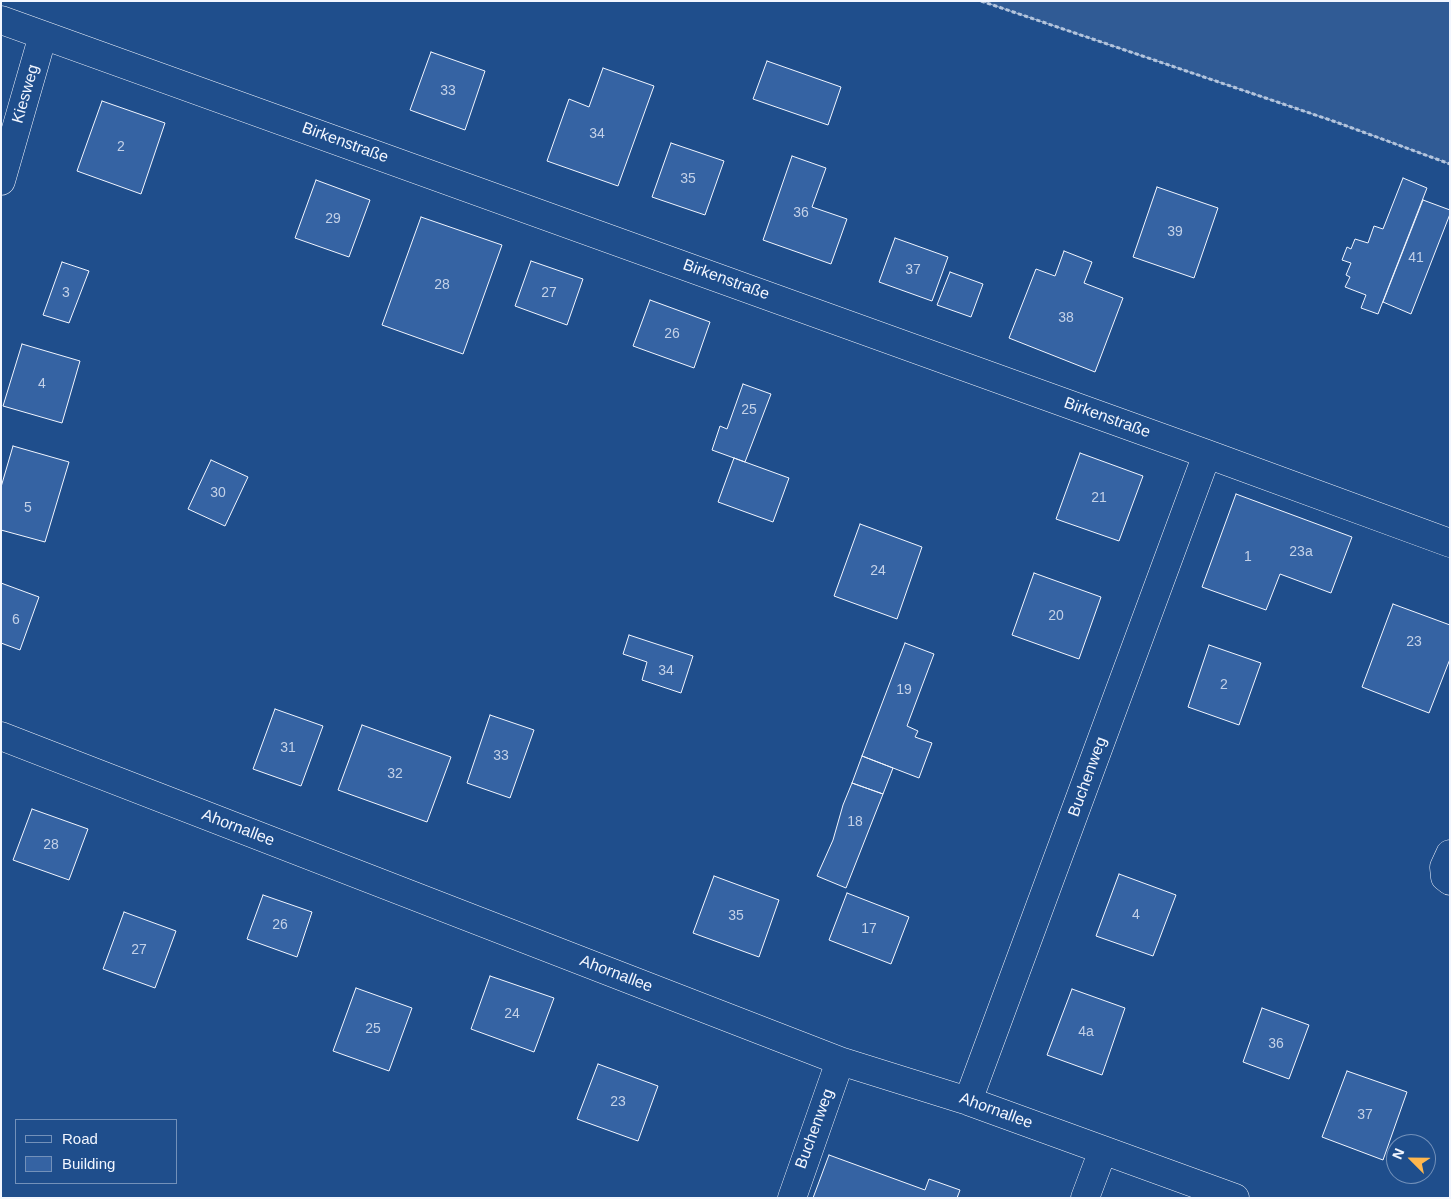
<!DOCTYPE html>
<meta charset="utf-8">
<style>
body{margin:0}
#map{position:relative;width:1451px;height:1199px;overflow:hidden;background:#1f4e8c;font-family:Arial,sans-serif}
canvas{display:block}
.frame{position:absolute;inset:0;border:2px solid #f2f6ff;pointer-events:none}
.legend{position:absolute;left:15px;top:1119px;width:162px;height:65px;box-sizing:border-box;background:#1f4e8c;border:1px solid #7391ba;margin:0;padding:6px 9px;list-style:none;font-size:15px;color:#f2f6ff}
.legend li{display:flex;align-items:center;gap:10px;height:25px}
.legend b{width:25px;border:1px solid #7391ba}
.north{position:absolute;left:1386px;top:1134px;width:50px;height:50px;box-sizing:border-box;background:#1f4e8c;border:1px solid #7391ba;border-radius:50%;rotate:293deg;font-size:14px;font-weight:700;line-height:20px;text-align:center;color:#f2f6ff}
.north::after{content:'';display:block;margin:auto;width:18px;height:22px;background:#ffb74d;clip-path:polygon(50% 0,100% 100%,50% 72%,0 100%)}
</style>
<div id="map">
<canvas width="1451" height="1199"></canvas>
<div class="frame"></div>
<ul class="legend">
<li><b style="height:6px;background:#1f4e8c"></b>Road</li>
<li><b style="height:14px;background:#3563a3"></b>Building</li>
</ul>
<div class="north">N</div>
</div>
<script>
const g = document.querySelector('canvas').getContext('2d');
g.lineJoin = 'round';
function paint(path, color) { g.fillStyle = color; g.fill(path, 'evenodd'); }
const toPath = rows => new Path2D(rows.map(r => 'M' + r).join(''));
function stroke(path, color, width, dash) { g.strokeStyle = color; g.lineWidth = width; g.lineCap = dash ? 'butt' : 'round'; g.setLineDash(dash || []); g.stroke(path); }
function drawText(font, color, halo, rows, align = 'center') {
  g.font = font + ' Arial,sans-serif'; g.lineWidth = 4; g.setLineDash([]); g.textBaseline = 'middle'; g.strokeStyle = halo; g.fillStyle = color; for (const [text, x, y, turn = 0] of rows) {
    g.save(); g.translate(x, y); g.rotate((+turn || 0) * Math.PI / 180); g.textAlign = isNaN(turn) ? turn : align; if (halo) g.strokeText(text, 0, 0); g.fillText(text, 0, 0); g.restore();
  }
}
const built = toPath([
 [981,1,1450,1,1450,164,1333,121,981,1]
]);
paint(built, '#305b95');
stroke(built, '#a8bbd7', 1);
const building = toPath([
 [431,52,485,71,465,130,410,110,431,52],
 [767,61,841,87,828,125,753,99,767,61],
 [603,68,654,86,618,186,547,161,569,99,589,107,603,68],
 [102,101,165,123,141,194,77,171,102,101],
 [671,143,724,161,705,215,652,197,671,143],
 [792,156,826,168,812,207,847,219,831,264,763,240,792,156],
 [1403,178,1427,188,1378,314,1361,308,1366,295,1345,287,1350,277,1346,275,1351,263,1342,260,1347,247,1351,249,1355,239,1368,243,1374,226,1383,229,1403,178],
 [316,180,370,200,349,257,295,238,316,180],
 [1157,187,1218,208,1194,278,1133,257,1157,187],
 [1423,200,1450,210,1450,214,1411,314,1383,302,1423,200],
 [421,217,502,245,463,354,382,325,421,217],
 [895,238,948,257,932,301,879,282,895,238],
 [1064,251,1092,262,1084,283,1123,298,1095,372,1009,338,1036,269,1055,276,1064,251],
 [531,261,583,279,567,325,515,306,531,261],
 [62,262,89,271,69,323,43,315,62,262],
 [950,272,983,284,971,317,937,305,950,272],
 [650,300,710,322,694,368,633,346,650,300],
 [22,344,80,361,62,423,3,406,22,344],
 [743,384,771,394,745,462,712,450,720,426,727,429,743,384],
 [13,446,69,462,45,542,1,530,1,487,13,446],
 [1080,453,1143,476,1119,541,1056,519,1080,453],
 [734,458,789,478,773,522,718,502,734,458],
 [211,460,248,477,225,526,188,509,211,460],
 [1236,494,1352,537,1331,593,1280,574,1266,610,1202,587,1236,494],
 [860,524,922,547,897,619,834,596,860,524],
 [1034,573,1101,597,1079,659,1012,635,1034,573],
 [1,583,39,597,20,650,1,643,1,583],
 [1393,604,1450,625,1450,659,1429,713,1362,687,1393,604],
 [629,635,693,656,681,693,642,680,647,662,623,654,629,635],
 [905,643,934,654,907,726,918,731,915,737,932,743,919,778,862,756,905,643],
 [1209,645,1261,663,1239,725,1188,707,1209,645],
 [275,709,323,726,301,786,253,769,275,709],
 [490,715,534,730,510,798,467,783,490,715],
 [362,725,451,757,427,822,338,790,362,725],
 [862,756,893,768,883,794,852,783,862,756],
 [852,783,883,794,846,888,817,876,833,840,843,805,852,783],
 [32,809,88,829,69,880,13,860,32,809],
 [1119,874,1176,895,1153,956,1096,936,1119,874],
 [714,876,779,900,759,957,693,933,714,876],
 [847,893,909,917,891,964,829,940,847,893],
 [263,895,312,912,297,957,247,939,263,895],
 [124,912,176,931,155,988,103,969,124,912],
 [490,976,554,998,534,1052,471,1029,490,976],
 [356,988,412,1008,389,1071,333,1051,356,988],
 [1072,989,1125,1008,1102,1075,1047,1055,1072,989],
 [1262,1008,1309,1025,1289,1079,1243,1062,1262,1008],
 [598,1064,658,1086,638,1141,577,1119,598,1064],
 [1347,1071,1407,1092,1383,1160,1322,1137,1347,1071],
 [829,1155,925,1190,929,1179,960,1190,957,1198,813,1198,829,1155]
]);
paint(building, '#3563a3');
stroke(building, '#f2f6ff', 1);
const minor = toPath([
 [1,20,1207,454,1450,543],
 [1,181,43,35],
 [1,736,840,1061,968,1101,1235,1198],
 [1450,854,1444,867,1445,877,1450,881],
 [968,1101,1207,454],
 [792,1198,840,1061],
 [1085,1198,1103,1150]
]);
stroke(minor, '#f2f6ff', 29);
stroke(toPath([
 [981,1,1333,121,1450,164]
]), '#b3c4dc', 3, [4, 2.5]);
stroke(minor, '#1f4e8c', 28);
drawText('14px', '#c3d1e8', null, [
 ["33",448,91],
 ["34",597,134],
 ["2",121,147],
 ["35",688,179],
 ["36",801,213],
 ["29",333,219],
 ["39",1175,232],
 ["41",1416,258],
 ["37",913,270],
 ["28",442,285],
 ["3",66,293],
 ["27",549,293],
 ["38",1066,318],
 ["26",672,334],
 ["4",42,384],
 ["25",749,410],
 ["30",218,493],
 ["21",1099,498],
 ["5",28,508],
 ["23a",1301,552],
 ["1",1248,557],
 ["24",878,571],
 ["20",1056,616],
 ["6",16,620],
 ["23",1414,642],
 ["34",666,671],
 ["2",1224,685],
 ["19",904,690],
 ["31",288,748],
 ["33",501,756],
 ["32",395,774],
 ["18",855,822],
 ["28",51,845],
 ["4",1136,915],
 ["35",736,916],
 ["26",280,925],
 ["17",869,929],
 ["27",139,950],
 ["24",512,1014],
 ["25",373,1029],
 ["4a",1086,1032],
 ["36",1276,1044],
 ["23",618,1102],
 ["37",1365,1115]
]);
drawText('16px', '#f2f6ff', '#1f4e8c', [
 ["Kiesweg",26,94,-74],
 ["Birkenstraße",345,143,20],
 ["Birkenstraße",726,280,20],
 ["Birkenstraße",1107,418,20],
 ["Buchenweg",1088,777,-70],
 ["Ahornallee",238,828,21],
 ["Ahornallee",616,974,21],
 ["Ahornallee",996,1111,20],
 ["Buchenweg",815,1129,-70]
]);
</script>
